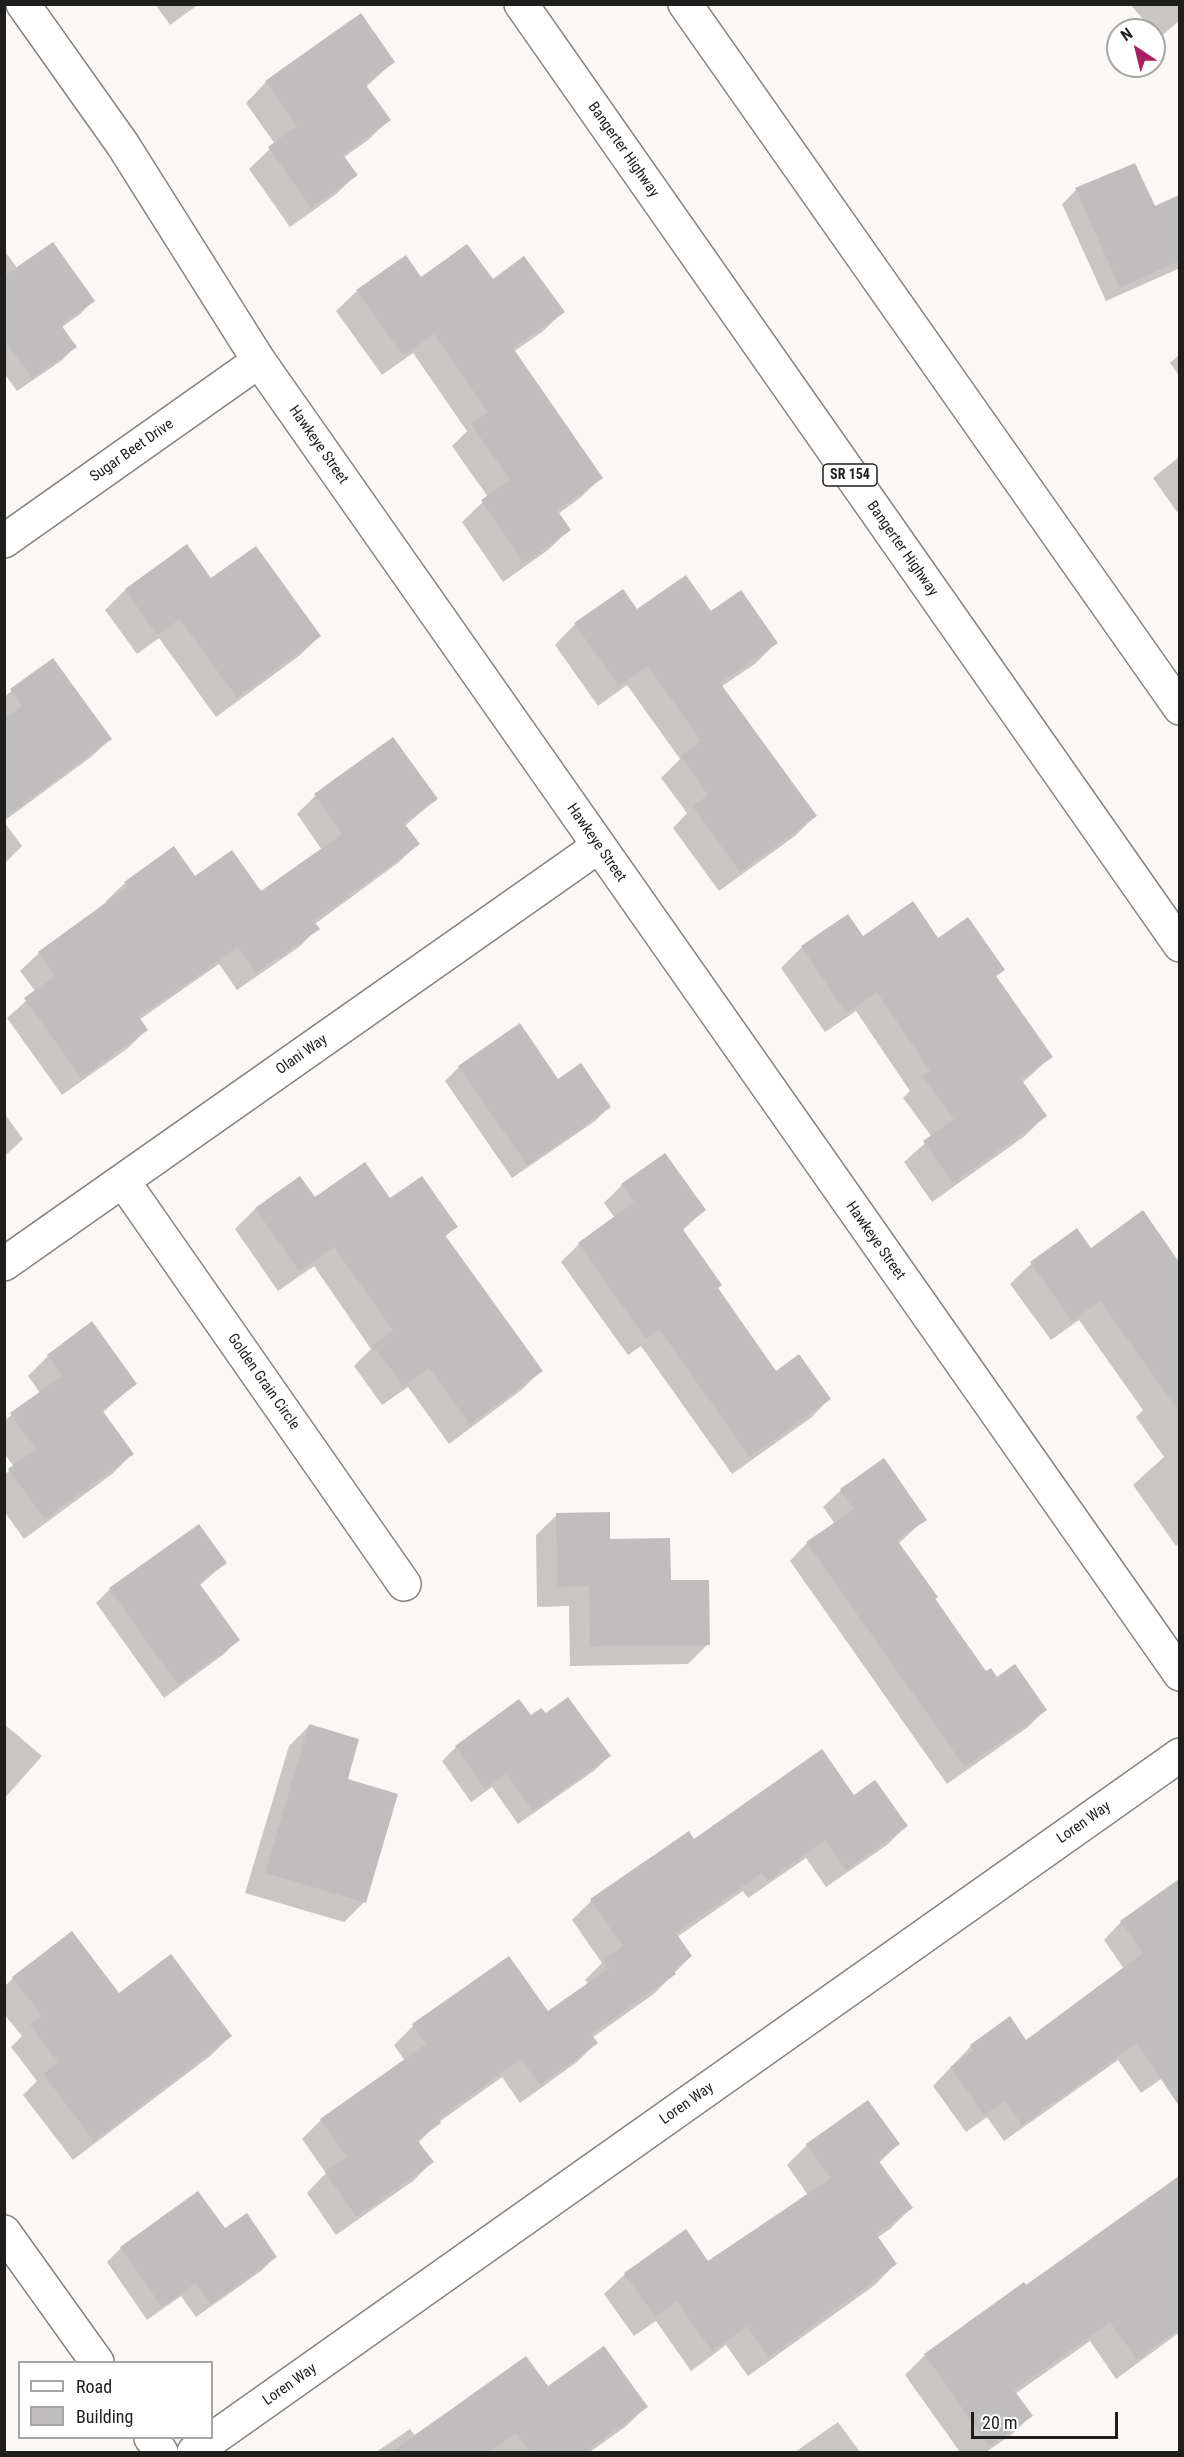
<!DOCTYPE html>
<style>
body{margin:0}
#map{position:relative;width:1184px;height:2457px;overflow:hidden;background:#faf7f4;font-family:"Roboto Condensed",sans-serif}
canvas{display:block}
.frame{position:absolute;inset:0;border:6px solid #1e1e1c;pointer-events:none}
.legend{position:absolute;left:18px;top:2361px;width:195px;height:78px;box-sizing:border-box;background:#fff;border:2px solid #a5a5a4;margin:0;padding:8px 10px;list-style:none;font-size:18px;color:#1e1e1c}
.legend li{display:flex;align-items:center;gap:12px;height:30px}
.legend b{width:30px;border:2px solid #a5a5a4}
.north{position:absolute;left:1106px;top:18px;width:60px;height:60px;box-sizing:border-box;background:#fff;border:2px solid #a5a5a4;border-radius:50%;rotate:325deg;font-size:16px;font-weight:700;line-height:24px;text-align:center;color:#1e1e1c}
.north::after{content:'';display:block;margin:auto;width:21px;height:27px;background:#ab1f60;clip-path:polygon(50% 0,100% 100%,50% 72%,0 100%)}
.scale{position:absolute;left:971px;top:2412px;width:147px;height:27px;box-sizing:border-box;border:3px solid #1e1e1c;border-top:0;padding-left:8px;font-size:18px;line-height:21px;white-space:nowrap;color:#1e1e1c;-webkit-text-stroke:4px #fff;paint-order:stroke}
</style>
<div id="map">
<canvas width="1184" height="2457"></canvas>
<div class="frame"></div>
<ul class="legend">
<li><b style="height:8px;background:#fff"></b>Road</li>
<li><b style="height:16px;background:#c0bdbe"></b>Building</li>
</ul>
<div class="north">N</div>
<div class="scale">20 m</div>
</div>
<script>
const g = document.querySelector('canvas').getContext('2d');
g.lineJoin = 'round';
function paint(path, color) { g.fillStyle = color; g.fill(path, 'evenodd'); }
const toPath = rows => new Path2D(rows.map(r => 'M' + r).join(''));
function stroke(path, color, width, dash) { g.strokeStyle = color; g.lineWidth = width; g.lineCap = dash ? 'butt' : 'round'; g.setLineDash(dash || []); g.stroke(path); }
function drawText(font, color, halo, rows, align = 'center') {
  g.font = font + ' "Roboto Condensed",sans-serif'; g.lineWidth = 5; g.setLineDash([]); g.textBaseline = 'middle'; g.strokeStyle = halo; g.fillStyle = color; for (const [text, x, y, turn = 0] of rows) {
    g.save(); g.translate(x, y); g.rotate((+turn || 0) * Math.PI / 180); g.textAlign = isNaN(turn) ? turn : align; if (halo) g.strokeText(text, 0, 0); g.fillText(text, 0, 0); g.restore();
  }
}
paint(toPath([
 [155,4,199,4,170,25],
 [1130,4,1180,4,1180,20,1159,38],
 [393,62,365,88,389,120,368,140,343,158,356,175,335,195,290,227,249,169,275,144,246,103,266,82],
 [1076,190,1154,208,1180,196,1180,268,1106,301,1062,204],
 [4,250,18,269,93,301,79,315,62,327,75,347,61,361,17,391,4,373],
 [405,257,421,279,492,281,563,312,542,332,513,352,601,478,580,498,558,514,569,530,548,550,503,582,462,522,488,497,452,446,467,431,413,353,382,375,336,311,357,291],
 [1180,354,1180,377,1170,363],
 [1180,456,1180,510,1177,512,1153,478],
 [187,546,211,580,320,636,299,656,216,717,159,638,137,654,105,610,125,590],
 [637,611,710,613,776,643,756,663,721,687,815,816,795,836,719,891,673,828,687,813,661,778,680,759,627,685,598,706,555,645,575,624],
 [52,660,110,739,91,757,4,821,4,697],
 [315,796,436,799,405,826,418,844,399,862,315,924,318,928,299,947,237,990,219,964,139,1020,146,1030,128,1048,62,1095,7,1018,36,992,20,971,39,953,107,903,106,901,125,883,195,878,261,893,322,850,297,814],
 [4,822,22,846,4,864],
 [848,916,862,938,938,940,1003,970,995,977,1051,1057,1022,1083,1045,1116,1025,1136,932,1202,904,1162,932,1137,903,1098,910,1091,856,1011,825,1032,781,968,802,947],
 [459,1067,609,1107,595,1121,512,1178,445,1081],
 [4,1113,23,1139,4,1157],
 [300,1178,315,1199,390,1200,456,1226,445,1237,541,1371,520,1391,449,1444,408,1387,382,1405,354,1366,371,1349,314,1266,278,1291,235,1229,255,1209],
 [622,1185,704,1210,682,1231,717,1288,776,1373,829,1399,812,1417,732,1474,641,1346,628,1355,561,1262,579,1244,615,1218,604,1203],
 [1142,1213,1180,1264,1180,1544,1176,1546,1133,1485,1164,1457,1136,1417,1143,1410,1079,1320,1051,1340,1010,1284,1031,1264,1077,1230,1091,1250],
 [92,1324,135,1384,102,1413,132,1454,112,1474,24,1539,4,1511,4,1475,14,1467,4,1453,4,1421,40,1393,28,1376,48,1356],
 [841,1490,925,1519,898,1544,986,1673,1045,1710,1028,1727,947,1784,790,1561,807,1543,835,1524,823,1507],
 [557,1515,609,1541,669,1581,708,1644,688,1664,570,1666,569,1606,537,1607,536,1535],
 [198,1526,225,1563,199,1586,238,1640,224,1654,164,1698,96,1603,110,1589],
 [519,1701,530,1717,545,1715,609,1756,595,1770,518,1824,492,1787,471,1802,442,1761,456,1747],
 [4,1724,42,1756,4,1799],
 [309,1726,346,1780,364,1902,344,1922,245,1893,289,1746],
 [854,1797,906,1826,887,1845,826,1887,806,1858,748,1898,743,1891,677,1937,691,1956,655,1993,592,2038,596,2043,577,2062,520,2103,502,2077,439,2122,418,2143,432,2162,413,2181,336,2235,307,2193,326,2173,302,2139,321,2120,405,2061,394,2045,413,2026,508,1958,548,2013,589,1984,585,1980,602,1963,572,1920,591,1901,694,1841],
 [1180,1881,1180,2066,1141,2093,1118,2060,1004,2141,987,2117,966,2132,933,2086,971,2046,1026,2042,1124,1969,1104,1940,1121,1922],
 [13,1978,119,1995,231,2036,210,2056,73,2160,23,2095,37,2081,11,2047,22,2036,4,2014,4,1987],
 [898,2144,879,2163,911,2208,890,2229,877,2238,895,2264,875,2285,748,2376,726,2345,691,2371,656,2321,634,2336,604,2294,625,2274,707,2263,808,2195,787,2165,807,2145],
 [1180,2178,1180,2290,1176,2292,1180,2296,1180,2332,1116,2379,1090,2341,1015,2394,1031,2416,1011,2435,986,2452,960,2452,905,2375,925,2355],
 [198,2193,225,2230,275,2257,261,2271,196,2317,181,2296,147,2320,107,2262,121,2248],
 [547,2388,646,2407,625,2427,590,2452,376,2452,410,2429,416,2437],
 [838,2422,860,2452,795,2452]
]), '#0003');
paint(toPath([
 [361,13,395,62,365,84,391,120,343,155,358,175,311,208,268,147,297,126,265,81],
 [1135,163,1155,206,1179,195,1179,261,1120,288,1075,188],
 [53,242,95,301,61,325,77,347,32,378,4,340,4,276],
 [467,244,493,279,524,256,565,312,513,348,603,478,557,510,571,530,524,563,481,500,510,480,471,424,488,412,434,334,403,356,356,290,406,255,421,277],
 [187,544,211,578,256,546,321,636,237,698,180,619,157,635,125,589],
 [686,575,711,611,741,590,778,643,720,683,817,816,740,872,692,806,708,795,681,756,701,741,648,666,619,686,574,623,623,589,637,609],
 [53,658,112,739,4,818,4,719,22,706,10,689],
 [393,737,438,799,404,823,420,844,314,921,320,929,256,973,238,947,139,1017,148,1030,81,1078,24,998,55,976,38,952,127,887,124,882,174,846,195,876,232,850,261,891,342,834,314,794],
 [913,901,938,938,968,917,1005,970,996,976,1053,1057,1021,1079,1047,1116,953,1183,923,1141,954,1119,922,1076,930,1071,877,992,846,1013,801,946,848,914,863,936],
 [520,1023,558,1079,581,1063,611,1107,527,1165,458,1066],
 [665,1153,706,1210,682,1228,722,1285,718,1288,776,1371,799,1354,831,1399,750,1457,659,1329,646,1339,578,1243,634,1202,621,1184],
 [365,1162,390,1198,422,1176,458,1227,445,1235,543,1371,470,1424,429,1368,403,1386,373,1345,393,1330,334,1247,299,1271,255,1208,300,1176,315,1197],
 [1143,1210,1179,1262,1179,1412,1100,1301,1072,1321,1030,1262,1077,1228,1091,1248],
 [92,1321,137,1384,102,1410,134,1454,45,1519,8,1469,36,1449,10,1413,62,1376,47,1355],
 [884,1458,927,1520,897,1540,938,1597,935,1599,986,1671,991,1668,997,1677,1015,1664,1047,1710,965,1767,806,1542,854,1509,840,1489],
 [610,1512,610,1539,670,1538,671,1580,709,1580,710,1645,590,1646,589,1586,557,1587,556,1513],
 [199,1524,227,1563,199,1583,240,1640,178,1685,109,1588],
 [568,1697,611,1756,533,1811,506,1774,485,1789,455,1746,519,1699,531,1715,541,1708,546,1713],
 [309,1724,359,1739,348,1779,398,1794,366,1903,265,1873],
 [822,1749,854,1795,875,1780,908,1826,846,1870,825,1840,768,1881,762,1873,676,1933,692,1956,673,1970,676,1974,591,2034,598,2043,540,2085,521,2059,438,2119,441,2123,417,2140,434,2162,356,2217,325,2172,347,2157,320,2119,426,2044,412,2024,509,1956,548,2011,609,1968,603,1959,623,1946,590,1899,689,1831,694,1839],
 [1179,1879,1179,2106,1137,2043,1022,2125,1005,2101,984,2115,950,2067,974,2050,970,2045,1010,2016,1026,2040,1143,1953,1120,1921],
 [72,1931,119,1993,171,1954,232,2036,94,2141,43,2074,58,2062,30,2025,42,2016,12,1977],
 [868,2100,900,2144,878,2160,913,2208,876,2234,897,2264,769,2357,747,2326,712,2352,677,2301,655,2317,624,2273,686,2229,708,2261,831,2178,806,2144],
 [1179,2176,1179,2329,1137,2360,1110,2322,1014,2390,1033,2416,989,2446,924,2354,1024,2282,1026,2285],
 [198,2191,225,2228,247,2213,277,2257,211,2304,196,2283,162,2307,120,2247],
 [604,2346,648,2407,584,2452,531,2452,516,2433,490,2452,391,2452,526,2356,548,2386]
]), '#c0bdbe');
const minor = toPath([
 [23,4,123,145,259,361,1180,1674],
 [4,541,259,361],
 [123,1181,404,1584],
 [4,1264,599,846],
 [4,2232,97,2362],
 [151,2438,161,2452],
 [194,2452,1180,1755]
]);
const trunk = toPath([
 [521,4,1180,945],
 [685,4,1180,708]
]);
stroke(minor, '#858380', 36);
stroke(trunk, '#858380', 36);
stroke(minor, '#fff', 33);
stroke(trunk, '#fff', 33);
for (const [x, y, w] of [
 [850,475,54]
]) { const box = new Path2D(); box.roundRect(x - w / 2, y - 11, w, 22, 4.5); g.fillStyle = '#fff'; g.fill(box); stroke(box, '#1e1e1c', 1.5); }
drawText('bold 14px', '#1e1e1c', null, [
 ["SR 154",850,475]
]);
drawText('15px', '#1e1e1c', '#fff', [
 ["Bangerter Highway",623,150,55],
 ["Hawkeye Street",318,445,55],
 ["Sugar Beet Drive",132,451,-35],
 ["Bangerter Highway",902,549,55],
 ["Hawkeye Street",596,843,55],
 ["Olani Way",302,1055,-35],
 ["Hawkeye Street",875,1241,55],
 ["Golden Grain Circle",263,1382,55],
 ["Loren Way",1084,1823,-35],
 ["Loren Way",687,2104,-35],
 ["Loren Way",290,2385,-35]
]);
</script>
